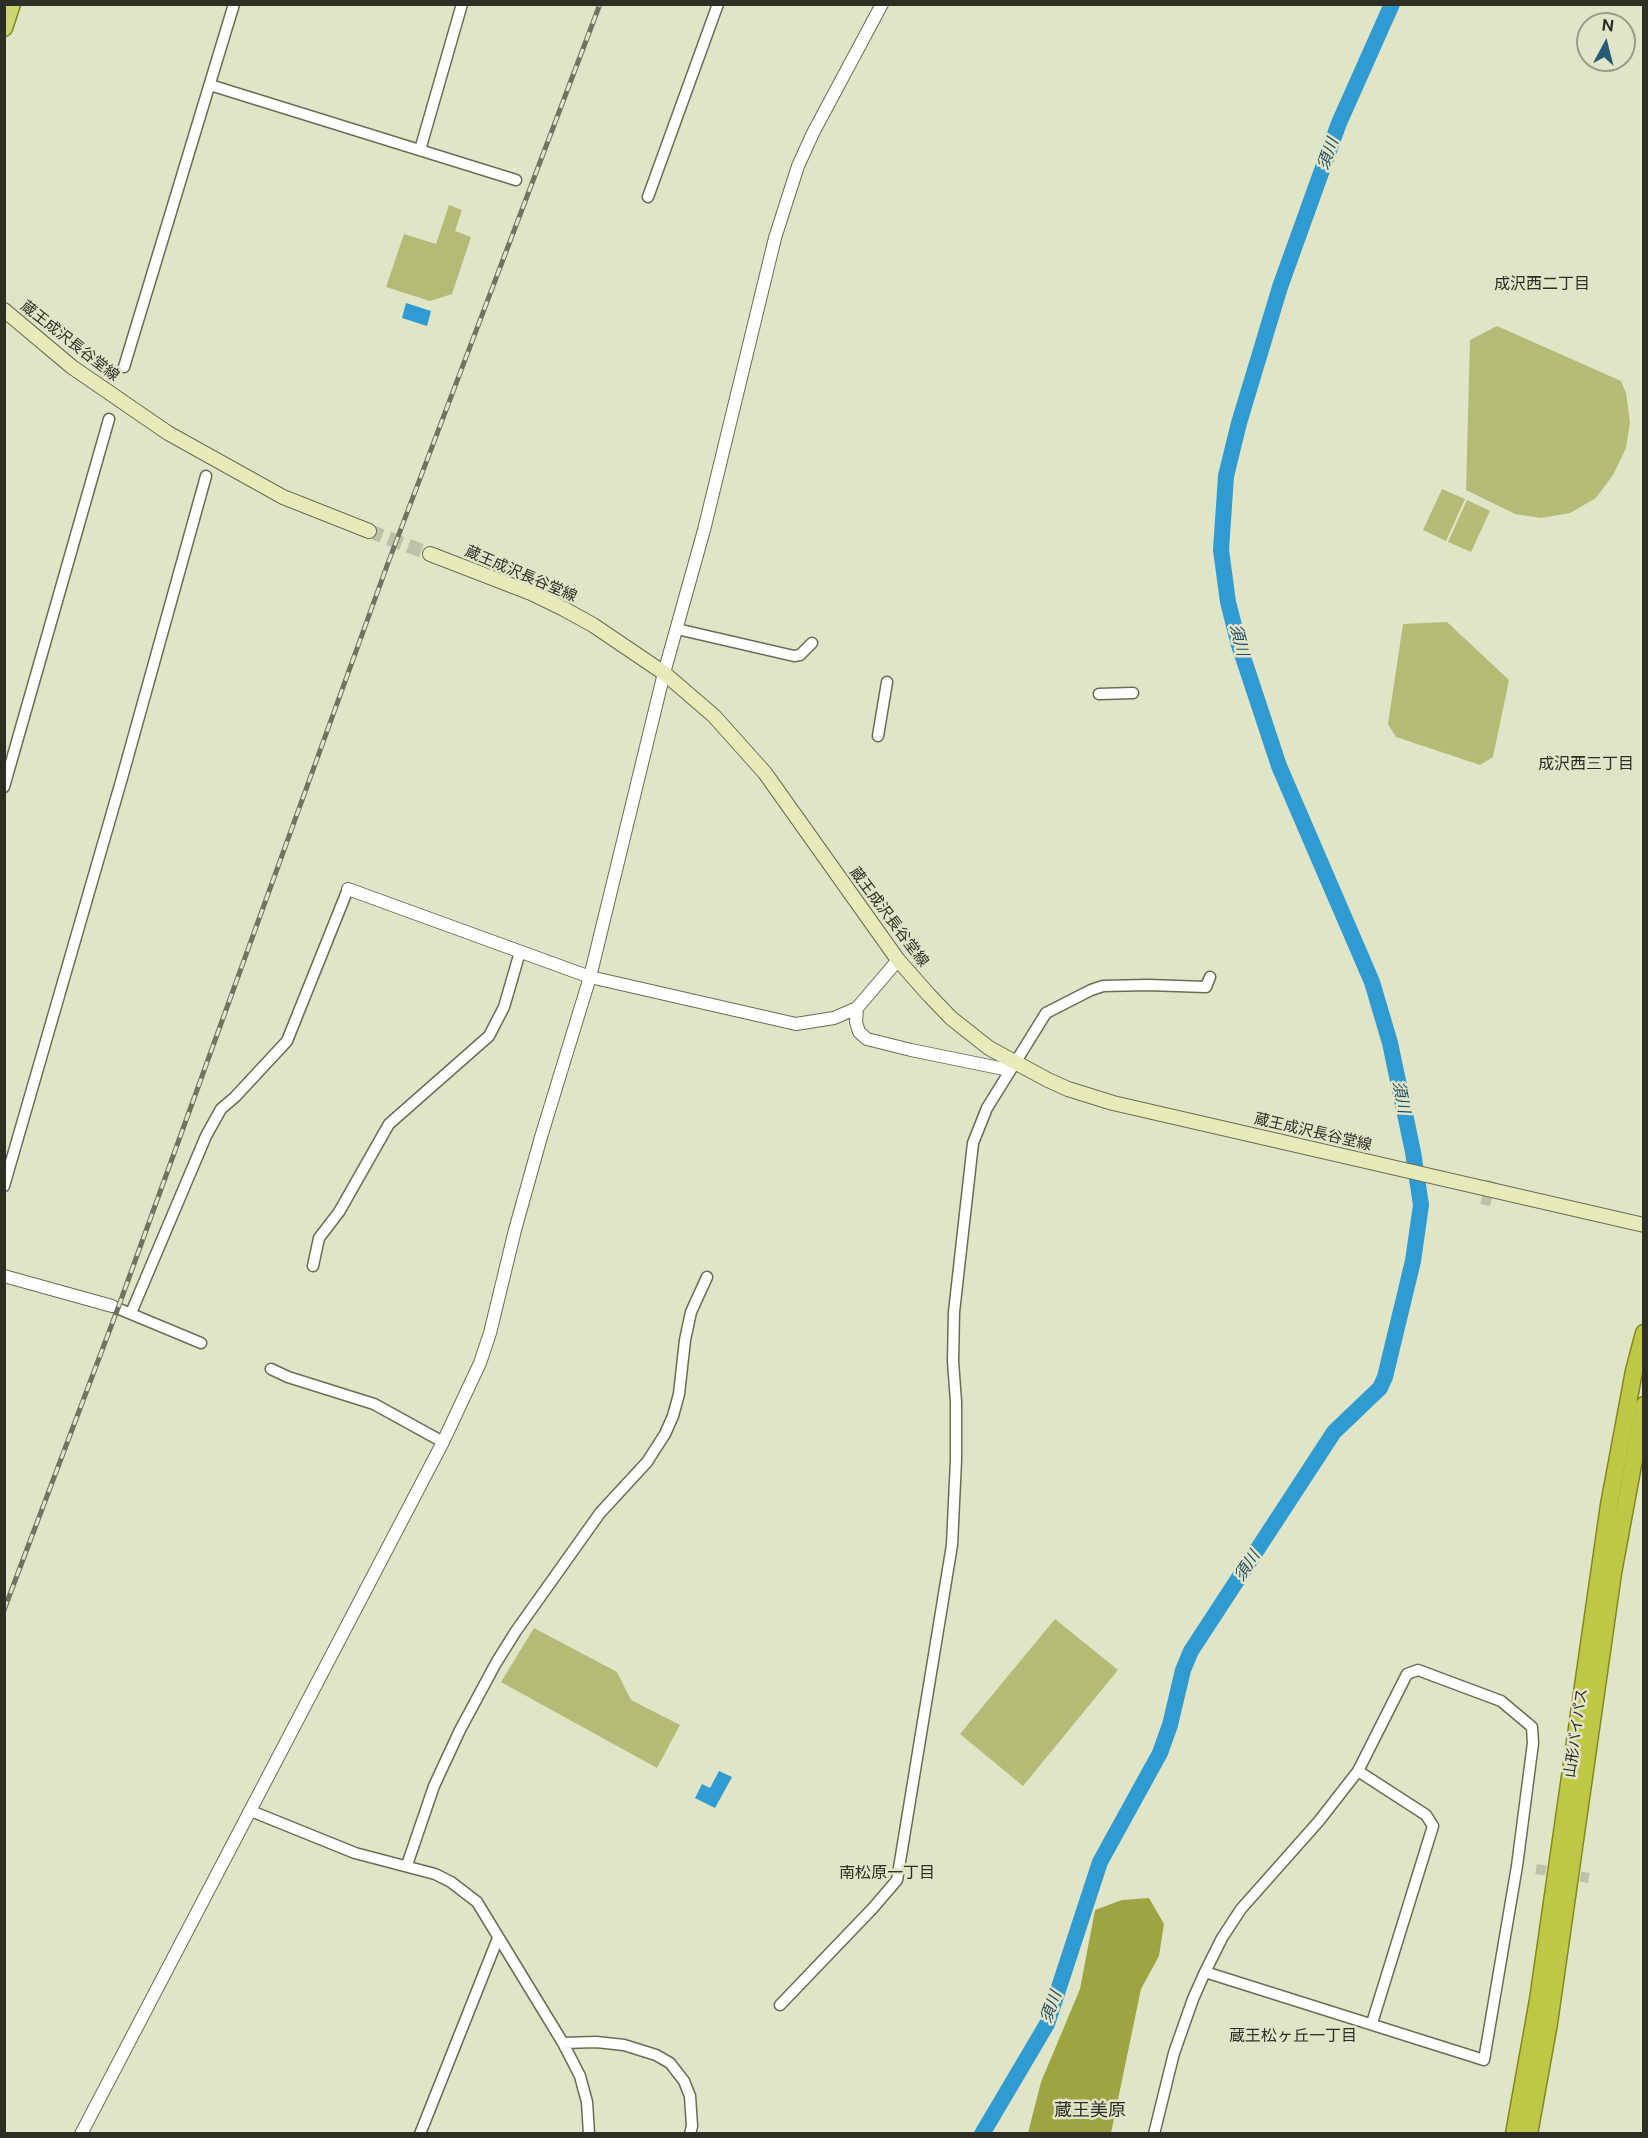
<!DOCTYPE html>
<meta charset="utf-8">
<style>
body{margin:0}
#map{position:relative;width:1648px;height:2138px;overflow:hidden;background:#e1e5c8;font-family:"Public Sans",sans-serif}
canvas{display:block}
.frame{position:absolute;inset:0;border:6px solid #2e2f24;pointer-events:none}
.north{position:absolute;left:1576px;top:12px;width:60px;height:60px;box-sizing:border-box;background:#e1e5c8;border:2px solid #999c86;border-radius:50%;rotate:7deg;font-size:16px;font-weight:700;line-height:24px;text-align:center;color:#2e2f24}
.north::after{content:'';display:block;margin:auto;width:21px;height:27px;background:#275b78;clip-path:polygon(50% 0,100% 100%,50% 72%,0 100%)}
</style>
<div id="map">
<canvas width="1648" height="2138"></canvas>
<div class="frame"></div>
<div class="north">N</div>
</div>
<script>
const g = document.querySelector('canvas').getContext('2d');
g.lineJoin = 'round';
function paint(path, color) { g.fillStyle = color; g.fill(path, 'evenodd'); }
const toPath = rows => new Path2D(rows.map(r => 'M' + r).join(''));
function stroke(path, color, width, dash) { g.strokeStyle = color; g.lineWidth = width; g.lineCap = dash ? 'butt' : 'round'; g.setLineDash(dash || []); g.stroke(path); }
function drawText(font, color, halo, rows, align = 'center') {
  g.font = font + ' "Public Sans","Noto Sans JP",sans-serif'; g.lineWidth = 5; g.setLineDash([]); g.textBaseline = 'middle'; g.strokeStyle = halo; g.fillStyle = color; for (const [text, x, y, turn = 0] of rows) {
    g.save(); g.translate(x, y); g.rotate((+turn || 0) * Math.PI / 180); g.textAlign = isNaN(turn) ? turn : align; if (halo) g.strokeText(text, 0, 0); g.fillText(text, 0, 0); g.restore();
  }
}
paint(toPath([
 [449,205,462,210,455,231,471,237,452,294,430,301,386,287,404,234,436,244],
 [1497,326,1621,381,1626,393,1630,422,1626,448,1613,475,1596,498,1570,513,1541,518,1515,514,1466,490,1470,340],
 [1442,489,1465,499,1446,541,1423,530],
 [1467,500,1490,511,1471,552,1448,542],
 [1447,622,1509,680,1493,757,1480,765,1396,737,1388,724,1403,624],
 [1055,1619,1118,1670,1023,1786,960,1734],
 [534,1628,617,1672,631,1700,680,1725,657,1768,501,1682]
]), '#b3bb77');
paint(toPath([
 [1149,1898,1164,1924,1159,1956,1141,1989,1111,2133,1028,2133,1041,2082,1080,1989,1095,1910,1122,1900]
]), '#9ca542');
paint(toPath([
 [406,303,431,311,427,326,402,318],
 [719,1771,732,1777,715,1808,695,1798,702,1784,710,1788]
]), '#2f9bd1');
stroke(toPath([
 [982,2134,1047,2024,1100,1862,1160,1753,1170,1725,1183,1670,1191,1651,1334,1432,1380,1388,1385,1377,1413,1261,1421,1205,1413,1152,1390,1043,1372,982,1279,766,1239,645,1228,602,1221,550,1226,476,1239,423,1280,287,1339,123,1392,4]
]), '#2f9bd1', 16);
stroke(toPath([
 [1485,1205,1493,1176],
 [1536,1869,1589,1878]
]), '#bdc1a7', 10, [10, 5]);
stroke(toPath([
 [369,531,430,554]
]), '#bdc1a7', 14, [14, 7]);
const minor = toPath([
 [210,85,516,180],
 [420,150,462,4],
 [648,197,718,4],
 [124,367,234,4],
 [677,629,794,656,800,655,812,643],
 [1099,694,1133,693],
 [878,736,887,682],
 [4,787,109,419],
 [4,1186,122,778,206,476],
 [313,1266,319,1238,339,1212,389,1124,489,1036,504,1007,520,952],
 [112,1306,201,1343],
 [131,1313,206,1136,221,1109,235,1097,287,1041,348,889],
 [271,1369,288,1377,374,1404,443,1442],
 [1358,1771,1426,1815,1433,1826,1372,2023],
 [251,1811,355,1853,435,1874,451,1882,477,1902,563,2043,580,2076,587,2102,589,2134],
 [407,1865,434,1786,460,1730,496,1663,516,1631,600,1513,647,1462,665,1434,673,1416,679,1394,685,1340,691,1312,707,1277],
 [780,2005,873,1908,897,1880,952,1545,956,1460,956,1402,953,1361,954,1312,973,1143,987,1108,1046,1013,1091,990,1103,986,1148,985,1206,987,1210,977],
 [563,2043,596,2042,624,2045,656,2055,670,2063,684,2081,690,2096,692,2126,690,2134],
 [420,2134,498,1938],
 [1154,2134,1174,2053,1193,1999,1205,1972,1222,1938,1241,1909,1319,1821,1358,1771,1407,1674,1418,1670,1501,1701,1532,1727,1533,1743,1517,1866,1484,2060,1205,1972]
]);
const tertiary = toPath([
 [348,889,590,977,796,1024,834,1018,857,1008,898,960],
 [857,1008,856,1022,859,1032,867,1039,911,1050,1009,1070],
 [4,1276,112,1306],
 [81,2134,443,1442,480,1363,490,1333,515,1230,541,1137,590,977,664,673,704,530,775,238,798,166,813,133,882,4]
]);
const secondary = toPath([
 [4,310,72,367,168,433,283,497,369,531],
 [430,554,531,593,564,609,593,625,664,673,714,716,765,773,898,960,929,995,951,1018,989,1048,1048,1080,1068,1089,1113,1103,1644,1225]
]);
const primary = toPath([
 [4,28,12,4]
]);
const trunk = toPath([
 [1514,2134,1538,2000,1609,1505,1634,1371,1644,1333],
 [1529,2134,1549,2023,1613,1573,1644,1405]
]);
stroke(minor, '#696d53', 13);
stroke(tertiary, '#696d53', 14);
stroke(secondary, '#696d53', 16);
stroke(primary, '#81891c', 19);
stroke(trunk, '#81891c', 19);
stroke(minor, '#fff', 10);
stroke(tertiary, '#fff', 12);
stroke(secondary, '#e7eab9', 14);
stroke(primary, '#ced574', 16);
stroke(trunk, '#bec746', 16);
const rail = toPath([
 [4,1610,118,1308,388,563,600,4]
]);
stroke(rail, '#717361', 5);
stroke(rail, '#e1e5c8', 3, [9]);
drawText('15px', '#2e2f24', '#e1e5c8', [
 ["蔵王成沢長谷堂線",70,341,38],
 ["蔵王成沢長谷堂線",521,574,23],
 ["蔵王成沢長谷堂線",889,917,53],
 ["蔵王成沢長谷堂線",1313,1132,13],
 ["山形バイパス",1576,1733,-82]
]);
drawText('italic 16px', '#1f4a61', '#e1e5c8', [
 ["須川",1328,154,-70],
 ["須川",1239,640,76],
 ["須川",1401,1097,79],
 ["須川",1247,1566,-57],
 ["須川",1051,2007,-70]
]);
drawText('16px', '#2e2f24', '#e1e5c8', [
 ["成沢西二丁目",1542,284],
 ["成沢西三丁目",1586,764],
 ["南松原一丁目",887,1873],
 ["蔵王松ヶ丘一丁目",1293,2036]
]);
drawText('18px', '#2e2f24', '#e1e5c8', [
 ["蔵王美原",1090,2110]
]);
</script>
